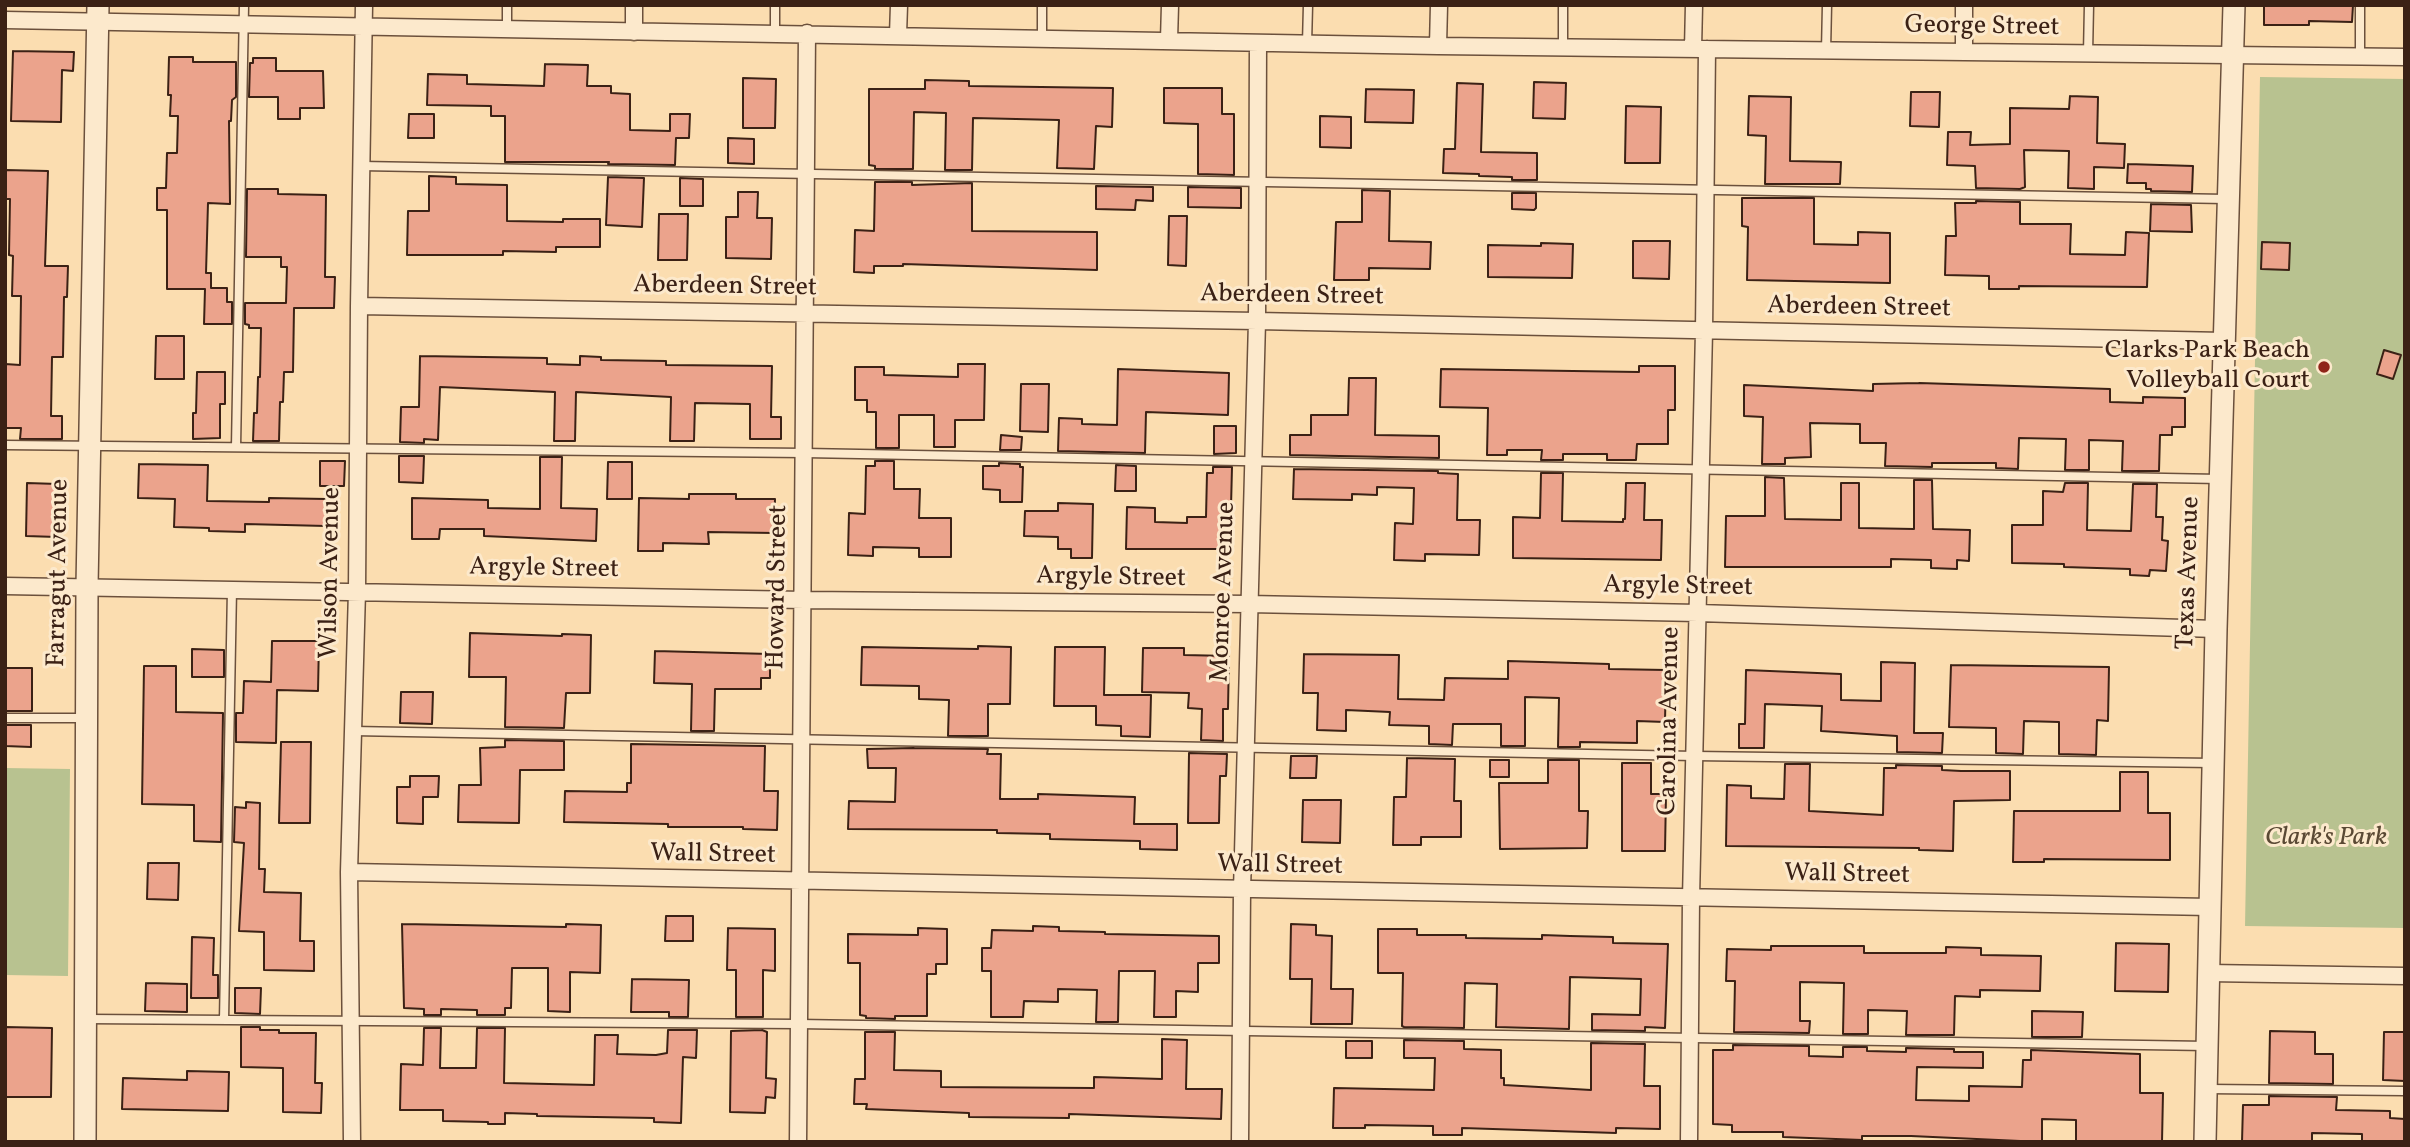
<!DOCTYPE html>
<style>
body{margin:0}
#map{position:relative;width:2410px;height:1147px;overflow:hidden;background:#fbddb0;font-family:Vollkorn,serif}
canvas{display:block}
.frame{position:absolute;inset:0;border:7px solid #3b2115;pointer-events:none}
</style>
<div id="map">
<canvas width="2410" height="1147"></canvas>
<div class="frame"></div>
</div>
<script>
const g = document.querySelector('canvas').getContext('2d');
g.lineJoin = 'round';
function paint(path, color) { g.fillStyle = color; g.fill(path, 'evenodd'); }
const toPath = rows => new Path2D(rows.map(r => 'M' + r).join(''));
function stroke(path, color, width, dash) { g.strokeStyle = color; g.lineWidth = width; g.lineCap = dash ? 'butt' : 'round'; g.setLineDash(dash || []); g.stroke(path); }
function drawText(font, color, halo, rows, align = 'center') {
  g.font = font + ' Vollkorn,serif'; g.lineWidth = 6; g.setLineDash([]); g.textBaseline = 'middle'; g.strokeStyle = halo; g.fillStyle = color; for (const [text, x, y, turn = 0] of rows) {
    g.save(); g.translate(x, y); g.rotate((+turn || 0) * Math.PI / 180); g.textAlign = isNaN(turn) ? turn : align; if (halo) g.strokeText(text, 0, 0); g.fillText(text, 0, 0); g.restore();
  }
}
paint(toPath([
 [2260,77,2405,79,2405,928,2245,926],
 [5,768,70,769,68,976,5,975]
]), '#b8c290');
const building = toPath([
 [2264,5,2353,5,2352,22,2309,21,2309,25,2264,25,2264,5],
 [13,51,74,52,73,71,62,70,61,122,11,121,13,51],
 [169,57,193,57,193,62,236,62,236,97,232,100,231,121,229,121,230,204,208,203,206,273,211,273,211,288,227,288,227,302,232,302,232,324,204,324,205,289,167,289,167,210,157,210,157,188,166,188,167,153,177,153,178,116,170,116,171,95,168,95,169,57],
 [253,58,276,58,276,71,323,71,324,108,300,108,300,119,278,119,278,97,249,97,250,63,253,63,253,58],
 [545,64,588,65,587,86,611,86,611,93,630,94,630,130,670,131,670,114,690,114,689,138,676,138,675,165,608,164,609,162,505,162,505,116,491,116,491,106,427,105,428,74,467,75,467,84,544,86,545,64],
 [743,78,776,79,775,128,743,128,743,78],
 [925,80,969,81,969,86,1113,88,1112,127,1096,126,1094,169,1057,168,1059,120,973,118,972,170,945,170,946,113,914,112,913,169,875,169,875,166,869,165,869,89,925,89,925,80],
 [1534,82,1566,83,1565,119,1533,118,1534,82],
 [1457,83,1483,84,1481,152,1537,153,1537,180,1512,180,1512,177,1479,176,1479,174,1443,173,1444,149,1455,149,1457,83],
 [1164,88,1222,88,1222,114,1234,114,1234,175,1198,174,1198,124,1164,123,1164,88],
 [1366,89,1414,90,1413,123,1365,122,1366,89],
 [1911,92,1940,92,1939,127,1910,126,1911,92],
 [1749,96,1791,97,1790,161,1841,162,1840,184,1765,184,1766,136,1748,135,1749,96],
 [2070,96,2098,97,2097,143,2125,144,2124,168,2094,167,2094,189,2068,188,2069,151,2024,150,2025,187,2020,189,1976,188,1975,166,1947,165,1948,132,1971,132,1970,145,2010,144,2010,108,2069,109,2070,96],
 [1626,106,1661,107,1660,163,1625,163,1626,106],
 [409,114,434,114,434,138,408,138,409,114],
 [1320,116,1351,117,1351,148,1320,147,1320,116],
 [728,138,754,139,754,164,728,163,728,138],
 [2128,164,2193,166,2192,192,2151,191,2151,189,2146,189,2146,183,2127,183,2128,164],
 [5,170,48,171,45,266,68,266,67,297,64,297,63,357,52,357,51,416,62,416,62,439,20,439,21,428,5,428,5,364,20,365,21,296,12,296,13,256,9,255,10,199,5,199,5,170],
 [429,176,456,177,456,184,507,185,507,221,563,222,563,219,600,219,600,247,556,247,556,252,503,251,503,255,407,255,408,211,429,211,429,176],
 [608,177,644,178,642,227,606,225,608,177],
 [680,178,703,179,703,206,680,206,680,178],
 [875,182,912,182,912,185,972,183,972,231,1097,232,1097,270,903,264,903,266,874,266,874,273,854,272,855,230,874,231,875,182],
 [1096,186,1153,187,1153,201,1136,200,1135,210,1096,209,1096,186],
 [1188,187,1241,188,1241,208,1188,207,1188,187],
 [247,189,278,189,278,194,326,195,325,277,335,277,334,308,294,308,293,372,284,372,283,402,280,402,279,441,253,441,254,413,257,413,258,377,260,377,261,328,249,328,249,325,245,324,245,303,286,303,287,267,281,267,281,257,246,257,247,189],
 [1362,190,1390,191,1389,241,1431,242,1430,269,1369,268,1369,280,1334,280,1336,222,1362,222,1362,190],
 [738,192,758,192,757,218,772,218,771,259,726,258,726,217,738,217,738,192],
 [1512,193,1536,193,1536,208,1534,210,1512,209,1512,193],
 [1742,198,1814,198,1814,244,1858,245,1858,232,1890,233,1890,283,1747,280,1748,227,1742,226,1742,198],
 [1976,201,2020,202,2020,224,2071,224,2070,254,2125,255,2126,232,2149,233,2147,287,2019,286,2019,289,1989,289,1989,276,1945,275,1946,236,1956,236,1955,203,1976,203,1976,201],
 [2151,204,2191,205,2192,232,2150,231,2151,204],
 [659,214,688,214,687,260,658,260,659,214],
 [1169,216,1187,216,1186,266,1168,265,1169,216],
 [1633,241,1670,241,1669,279,1633,278,1633,241],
 [2262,242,2290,243,2289,270,2261,269,2262,242],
 [1541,243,1573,244,1572,278,1488,277,1488,245,1541,246,1541,243],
 [156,336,184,336,184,379,155,379,156,336],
 [2384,350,2401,355,2393,379,2377,374,2384,350],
 [420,356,547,358,547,364,580,365,580,356,601,357,601,360,666,361,666,365,772,366,771,417,781,417,781,439,750,439,750,404,695,403,694,441,670,441,671,397,576,392,575,441,554,441,555,392,440,387,438,440,424,439,424,443,400,442,401,407,419,407,420,356],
 [958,364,985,364,984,420,955,420,955,447,934,447,934,415,899,415,899,448,876,448,876,412,867,412,867,400,855,400,855,367,884,367,884,375,958,377,958,364],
 [1639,366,1675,366,1675,410,1668,410,1668,444,1637,444,1636,460,1607,460,1607,454,1563,454,1563,460,1541,460,1542,450,1507,450,1507,455,1487,455,1488,408,1440,407,1441,369,1639,372,1639,366],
 [1118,369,1229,373,1228,415,1146,412,1145,453,1058,451,1059,418,1082,419,1082,424,1117,425,1118,369],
 [197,372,225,372,225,404,220,404,220,438,193,439,193,413,196,413,197,372],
 [1349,378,1376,378,1375,435,1439,436,1439,458,1290,455,1290,435,1311,435,1311,415,1348,415,1349,378],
 [1919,383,2110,389,2110,402,2143,403,2143,397,2185,398,2185,427,2172,427,2172,435,2160,435,2159,471,2122,471,2123,441,2089,440,2089,470,2065,470,2066,439,2019,438,2018,469,1996,468,1996,463,1932,463,1932,467,1885,466,1886,443,1860,443,1860,424,1810,423,1811,457,1785,458,1785,464,1762,464,1763,417,1744,416,1744,385,1873,391,1873,384,1919,383],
 [1021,384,1049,384,1048,432,1020,431,1021,384],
 [1214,426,1236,426,1236,453,1214,454,1214,426],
 [1001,435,1022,437,1021,450,1000,450,1001,435],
 [399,456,424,456,423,483,399,482,399,456],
 [540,457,562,457,561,508,597,509,596,541,484,536,484,529,440,529,439,539,412,539,412,498,488,500,488,508,540,509,540,457],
 [320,461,345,461,344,486,320,486,320,461],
 [875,461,894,461,894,489,920,489,919,518,951,518,951,557,919,557,919,548,873,547,873,556,848,555,849,513,865,514,866,466,875,466,875,461],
 [608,462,632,462,632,499,607,499,608,462],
 [999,463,1020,464,1020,467,1023,467,1022,502,1000,502,1000,490,983,489,983,466,999,466,999,463],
 [139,464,208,465,207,501,269,502,269,498,327,499,326,526,245,524,245,532,209,531,209,528,174,527,175,499,138,498,139,464],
 [1116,465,1136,466,1136,491,1115,491,1116,465],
 [1213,467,1232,467,1231,507,1225,507,1224,549,1126,549,1127,507,1155,508,1155,522,1187,523,1187,517,1206,517,1207,473,1213,473,1213,467],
 [1294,469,1438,471,1438,473,1458,474,1457,520,1480,520,1479,555,1425,554,1425,561,1394,560,1395,523,1413,524,1414,488,1377,487,1377,495,1352,494,1352,500,1293,499,1294,469],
 [1541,473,1563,473,1562,521,1623,522,1623,519,1625,519,1626,483,1645,483,1644,520,1662,520,1661,560,1513,558,1513,517,1540,518,1541,473],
 [1765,477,1784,478,1785,519,1841,520,1841,483,1859,483,1859,528,1914,529,1914,480,1932,480,1933,529,1970,530,1969,561,1957,560,1957,569,1931,568,1931,560,1891,559,1891,567,1725,567,1726,516,1765,516,1765,477],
 [27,483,58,484,57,537,26,536,27,483],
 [2065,483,2088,483,2087,530,2131,531,2133,484,2157,484,2156,517,2163,517,2162,540,2168,541,2166,571,2150,570,2149,576,2130,575,2130,569,2064,567,2064,564,2012,563,2012,525,2043,525,2043,491,2063,492,2065,483],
 [689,494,736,494,736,499,775,499,774,533,708,532,709,544,663,543,663,551,638,551,639,498,689,499,689,494],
 [1058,503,1093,504,1092,558,1071,558,1071,549,1058,549,1058,537,1024,536,1025,511,1058,511,1058,503],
 [470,633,562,636,562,634,591,635,590,693,566,693,564,728,505,727,506,677,469,677,470,633],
 [272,641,319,641,318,691,277,690,276,743,236,742,236,713,243,713,244,681,271,682,272,641],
 [978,646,1011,647,1010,704,988,704,988,736,948,736,949,700,919,699,919,686,861,685,862,647,978,649,978,646],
 [1055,647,1105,647,1104,695,1151,695,1150,737,1121,736,1121,726,1096,725,1096,706,1054,706,1055,647],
 [1143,648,1184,648,1184,655,1229,656,1228,709,1223,709,1223,741,1201,740,1202,709,1188,708,1189,693,1142,692,1143,648],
 [192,649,224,650,224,677,192,677,192,649],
 [655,651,770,654,770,678,761,678,761,689,715,689,714,731,691,731,692,684,654,683,655,651],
 [1304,654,1399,655,1398,699,1444,700,1445,678,1508,679,1508,661,1609,664,1609,669,1666,670,1665,722,1637,721,1637,743,1580,742,1580,747,1558,747,1559,698,1525,697,1525,746,1501,746,1501,724,1453,724,1452,745,1429,744,1429,726,1389,725,1390,712,1346,710,1346,731,1317,730,1318,693,1303,693,1304,654],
 [1881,662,1915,663,1914,733,1943,733,1942,753,1897,752,1897,736,1821,731,1822,706,1765,704,1764,748,1739,748,1739,724,1745,724,1746,670,1841,674,1841,700,1881,701,1881,662],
 [1951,665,2109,667,2108,721,2097,720,2096,755,2059,754,2059,722,2024,721,2023,754,1996,753,1996,728,1949,727,1951,665],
 [144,666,176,666,176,712,223,713,221,842,194,841,194,805,142,804,144,666],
 [5,668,32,668,32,711,5,711,5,668],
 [401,692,433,692,432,724,400,723,401,692],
 [5,725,31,725,31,747,5,746,5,725],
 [505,740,564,741,564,770,520,770,519,823,458,822,459,785,481,785,480,748,505,747,505,740],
 [281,742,311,742,310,823,279,823,281,742],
 [631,744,765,746,764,791,778,791,777,830,743,829,743,827,668,827,668,824,564,822,565,791,627,792,627,783,631,783,631,744],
 [914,748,988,749,987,754,1001,754,1000,799,1038,799,1038,794,1135,797,1134,824,1177,824,1177,850,1140,849,1140,841,1050,839,1050,834,997,833,997,830,848,829,849,801,895,802,896,768,868,768,867,749,914,748],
 [1189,753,1227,754,1226,776,1220,776,1219,823,1188,823,1189,753],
 [1291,756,1317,756,1316,778,1290,778,1291,756],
 [1407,758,1455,759,1454,801,1461,801,1461,837,1421,837,1421,845,1393,845,1394,797,1406,797,1407,758],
 [1490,760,1509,760,1509,777,1490,777,1490,760],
 [1548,760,1579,760,1579,811,1588,811,1587,848,1500,849,1499,783,1548,783,1548,760],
 [1622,763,1651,763,1651,794,1666,794,1665,851,1622,851,1622,763],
 [1785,764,1810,764,1809,811,1883,815,1884,768,1896,768,1896,765,1942,766,1942,770,1961,771,2010,771,2010,800,1954,801,1953,851,1919,850,1919,848,1726,846,1727,785,1751,786,1751,798,1784,799,1785,764],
 [2120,772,2148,772,2148,813,2170,813,2170,860,2044,859,2044,862,2013,862,2014,811,2120,811,2120,772],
 [410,776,439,776,438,797,423,797,423,824,397,823,397,787,410,787,410,776],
 [1303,800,1341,800,1340,843,1302,842,1303,800],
 [246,802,260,803,259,869,265,869,264,892,301,893,300,941,314,941,314,971,264,970,264,932,239,931,244,843,234,842,235,807,246,808,246,802],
 [148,863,179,863,178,900,147,899,148,863],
 [666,916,693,916,693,941,665,941,666,916],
 [402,924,566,927,566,924,601,925,600,973,570,972,570,1012,548,1011,548,968,512,968,511,1008,505,1008,505,1015,477,1015,477,1010,441,1009,441,1015,424,1015,424,1009,404,1008,402,924],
 [1291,924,1316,925,1316,935,1332,936,1331,989,1353,989,1352,1024,1311,1024,1312,979,1290,979,1291,924],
 [1033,926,1059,927,1059,931,1105,932,1105,934,1219,936,1219,963,1198,963,1198,992,1176,991,1176,1017,1154,1017,1155,971,1119,971,1118,1022,1096,1022,1097,990,1058,989,1058,1002,1024,1001,1023,1017,991,1017,991,971,982,971,982,948,991,948,992,930,1033,931,1033,926],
 [728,928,775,929,775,971,763,970,763,1017,736,1017,736,970,727,970,728,928],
 [918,928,947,929,947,964,936,964,936,974,927,974,927,1016,895,1016,895,1019,866,1018,866,1016,860,1015,860,963,848,963,848,934,918,935,918,928],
 [1378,929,1417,929,1417,935,1466,935,1466,938,1542,939,1542,935,1570,936,1613,937,1613,943,1668,944,1665,1028,1645,1027,1645,1031,1592,1030,1592,1014,1640,1015,1641,979,1570,977,1569,1029,1496,1027,1497,984,1465,983,1464,1028,1404,1027,1402,1026,1403,973,1378,973,1378,929],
 [192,937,214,938,213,975,218,975,218,998,191,998,192,937],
 [2116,943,2169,944,2168,992,2115,991,2116,943],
 [1771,946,1864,946,1864,953,1946,953,1946,947,1981,948,1981,955,2041,956,2040,991,1980,990,1980,997,1955,996,1954,1035,1906,1035,1907,1011,1868,1010,1868,1034,1843,1034,1844,983,1800,982,1800,1021,1810,1021,1809,1033,1734,1032,1735,981,1726,981,1727,949,1771,950,1771,946],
 [632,979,689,980,688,1017,669,1017,669,1012,631,1012,632,979],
 [146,983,187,984,187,1012,145,1011,146,983],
 [235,988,261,988,260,1014,235,1013,235,988],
 [2032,1011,2083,1012,2082,1037,2032,1037,2032,1011],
 [5,1027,52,1028,51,1097,5,1097,5,1027],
 [241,1027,260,1027,260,1030,279,1030,279,1033,316,1033,315,1083,322,1083,321,1113,283,1112,283,1068,241,1067,241,1027],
 [424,1028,441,1028,440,1068,476,1068,477,1028,505,1028,504,1083,594,1085,595,1035,618,1035,617,1054,656,1055,667,1053,668,1030,697,1030,696,1058,683,1057,681,1123,654,1122,654,1118,537,1116,537,1114,505,1113,505,1124,488,1124,488,1122,443,1121,443,1110,400,1110,401,1064,423,1065,424,1028],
 [762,1030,767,1032,766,1078,776,1079,775,1098,766,1097,765,1113,730,1112,731,1031,762,1030],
 [2270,1031,2315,1032,2315,1054,2333,1054,2333,1084,2269,1083,2270,1031],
 [865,1032,895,1032,894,1070,941,1071,941,1087,1094,1088,1094,1077,1162,1079,1162,1039,1187,1040,1186,1089,1222,1089,1221,1119,1069,1114,1069,1118,969,1117,969,1113,866,1109,867,1104,854,1104,855,1079,865,1079,865,1032],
 [2384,1032,2405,1032,2405,1081,2383,1080,2384,1032],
 [1404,1040,1464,1041,1464,1049,1501,1050,1501,1078,1504,1078,1504,1085,1591,1090,1591,1043,1645,1044,1644,1086,1660,1086,1660,1129,1616,1128,1616,1133,1462,1128,1462,1135,1433,1135,1433,1126,1365,1125,1365,1128,1333,1128,1334,1088,1434,1090,1435,1058,1404,1058,1404,1040],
 [1346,1041,1372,1041,1372,1058,1346,1058,1346,1041],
 [1733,1045,1809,1046,1809,1056,1843,1057,1843,1047,1867,1047,1867,1051,1906,1052,1906,1048,1954,1049,1954,1052,1983,1052,1983,1068,1917,1067,1916,1100,1969,1101,1969,1086,2022,1087,2023,1060,2031,1060,2031,1050,2140,1054,2140,1093,2163,1093,2162,1142,2076,1142,2076,1120,2042,1119,2042,1142,1911,1136,1862,1136,1862,1140,1783,1137,1783,1132,1732,1132,1732,1125,1713,1124,1713,1050,1733,1050,1733,1045],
 [187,1071,229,1072,228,1111,122,1109,123,1078,187,1080,187,1071],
 [2269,1096,2337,1097,2336,1110,2390,1111,2390,1118,2405,1119,2405,1142,2362,1142,2362,1134,2312,1133,2312,1142,2242,1142,2243,1105,2269,1105,2269,1096]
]);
paint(building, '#eba38c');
stroke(building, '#3b2115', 2);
const service = toPath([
 [507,30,507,5],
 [775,33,775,5],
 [1042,38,1042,5],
 [1307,44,1308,5],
 [1563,48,1563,5],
 [1826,51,1827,5],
 [2088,54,2089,5],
 [2360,57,2360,5],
 [361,166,2226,199],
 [5,445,805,453,2220,479],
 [236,447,244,5],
 [5,718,84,718],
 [353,731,1695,756,2213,763],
 [87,1019,798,1024,2207,1046],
 [224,1020,232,589],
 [2208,1089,2405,1091]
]);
const minor = toPath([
 [5,20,1438,46,2405,57],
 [634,32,634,5],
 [898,35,899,5],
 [1169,40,1170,5],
 [1438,46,1439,5],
 [1693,49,1694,5],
 [1964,52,1964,5],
 [359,306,1257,321,2224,341],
 [5,586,804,600,1249,604,1698,613,2216,629],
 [349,872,2210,907],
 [2208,973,2405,976],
 [352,1142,349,872,357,591,359,306,364,5],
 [798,1142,807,33],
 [1240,1142,1242,891,1257,321,1258,43],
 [1689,1142,1691,898,1704,331,1707,49]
]);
const tertiary = toPath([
 [85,1142,87,586,98,5],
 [2205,1142,2216,629,2234,5]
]);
stroke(service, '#6b503c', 11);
stroke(minor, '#6b503c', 19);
stroke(tertiary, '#6b503c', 24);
stroke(service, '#fce9cc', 8);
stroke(minor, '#fce9cc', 16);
stroke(tertiary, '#fce9cc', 21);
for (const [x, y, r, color] of [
 [2324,367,7,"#8f2418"]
]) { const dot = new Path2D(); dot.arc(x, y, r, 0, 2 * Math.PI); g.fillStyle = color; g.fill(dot); stroke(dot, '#fce9cc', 2.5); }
drawText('26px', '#3b2115', '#fce9cc', [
 ["George Street",1982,28,1],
 ["Aberdeen Street",725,288,1],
 ["Aberdeen Street",1292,297,1],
 ["Aberdeen Street",1859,309,1],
 ["Argyle Street",544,570,1],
 ["Farragut Avenue",60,573,-89],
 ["Wilson Avenue",332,573,-89],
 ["Texas Avenue",2190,573,-88],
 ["Argyle Street",1111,579,1],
 ["Howard Street",779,587,-89],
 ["Argyle Street",1678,588,1],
 ["Monroe Avenue",1225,592,-88],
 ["Carolina Avenue",1671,721,-89],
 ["Wall Street",713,856,1],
 ["Wall Street",1280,867,1],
 ["Wall Street",1847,876,1]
]);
drawText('26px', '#3b2115', '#fce9cc', [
 ["Clarks Park Beach",2310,352],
 ["Volleyball Court",2310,382]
], 'right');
drawText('italic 26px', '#5a4934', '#fce9cc', [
 ["Clark's Park",2326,839]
]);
</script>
